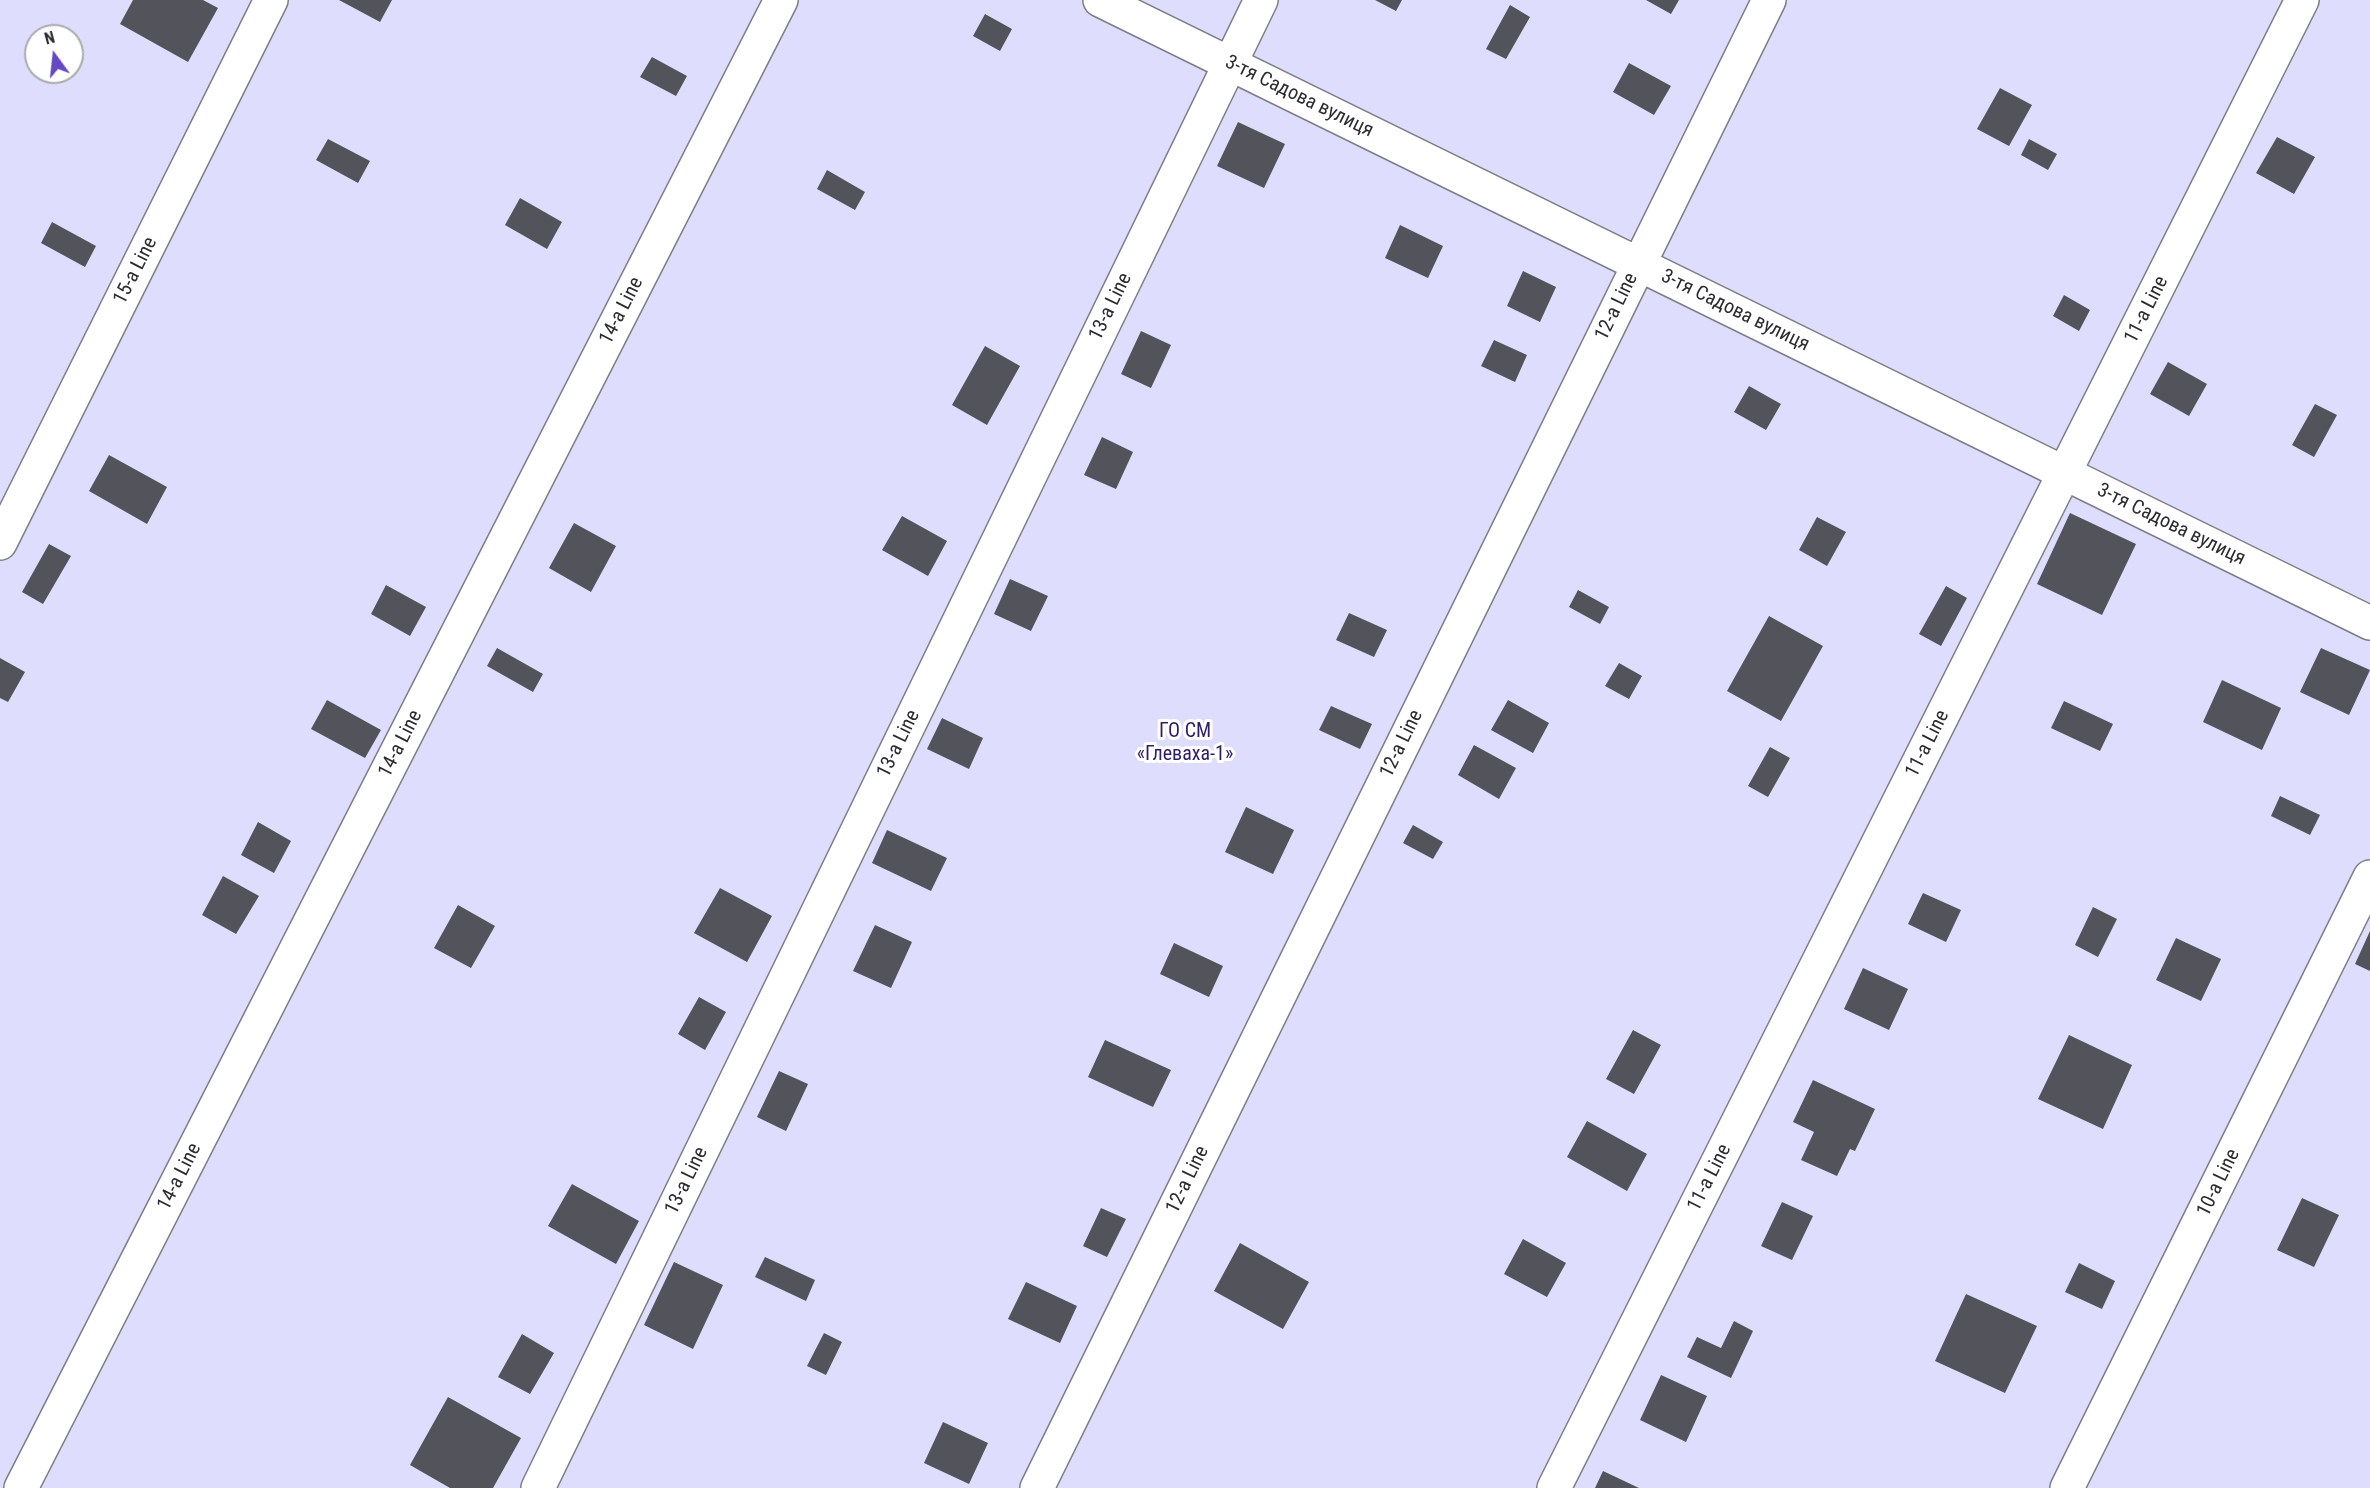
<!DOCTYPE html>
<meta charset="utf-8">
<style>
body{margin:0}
#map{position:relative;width:2370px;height:1488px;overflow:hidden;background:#fbfbfd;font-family:"Roboto Condensed",sans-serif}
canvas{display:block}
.north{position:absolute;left:24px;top:24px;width:60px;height:60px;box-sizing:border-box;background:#fff;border:2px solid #ababac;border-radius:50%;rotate:345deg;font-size:16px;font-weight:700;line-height:24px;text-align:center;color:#2c2c30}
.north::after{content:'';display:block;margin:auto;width:21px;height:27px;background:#634ac3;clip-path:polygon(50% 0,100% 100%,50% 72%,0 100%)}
</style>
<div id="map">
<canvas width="2370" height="1488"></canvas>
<div class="north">N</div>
</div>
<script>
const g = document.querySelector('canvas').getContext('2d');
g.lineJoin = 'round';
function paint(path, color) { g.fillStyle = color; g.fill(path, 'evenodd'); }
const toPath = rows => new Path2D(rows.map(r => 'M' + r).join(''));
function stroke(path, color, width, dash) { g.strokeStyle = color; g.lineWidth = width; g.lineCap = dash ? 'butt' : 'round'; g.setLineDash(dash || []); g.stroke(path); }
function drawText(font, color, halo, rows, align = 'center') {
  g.font = font + ' "Roboto Condensed",sans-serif'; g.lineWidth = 6; g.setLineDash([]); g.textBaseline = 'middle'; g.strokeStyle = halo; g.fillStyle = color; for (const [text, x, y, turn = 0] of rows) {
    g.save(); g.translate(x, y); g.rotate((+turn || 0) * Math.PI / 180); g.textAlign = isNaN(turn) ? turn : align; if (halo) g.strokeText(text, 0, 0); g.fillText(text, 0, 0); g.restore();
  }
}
paint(toPath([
 [0,0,2370,0,2370,1488,0,1488],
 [36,36,72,36,72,72,36,72]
]), '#deddfe');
paint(toPath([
 [133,0,203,0,218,8,188,62,120,24],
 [339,0,392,0,380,22],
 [1375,0,1402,0,1396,11],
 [1646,0,1679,0,1671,14],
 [1510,5,1530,17,1506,59,1486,49],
 [985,14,1012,29,1000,51,973,36],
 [652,57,687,76,676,96,640,77],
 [1629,63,1671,86,1654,115,1613,92],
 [2000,88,2032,105,2009,146,1977,129],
 [1238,122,1285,144,1264,188,1217,166],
 [2277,137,2315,157,2294,194,2256,173],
 [328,139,370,161,358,183,316,160],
 [2029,139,2057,154,2048,170,2021,155],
 [827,170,865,192,855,210,817,189],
 [520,198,562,222,547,249,505,225],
 [52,222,96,246,85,267,41,243],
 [1400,225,1443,246,1428,278,1385,258],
 [1523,271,1556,287,1540,322,1507,306],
 [2064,295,2090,310,2079,331,2053,316],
 [1141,331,1171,345,1151,388,1121,374],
 [1494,340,1527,355,1515,382,1481,366],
 [985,346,1020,366,987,425,952,405],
 [2168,362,2207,384,2189,416,2150,394],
 [1749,386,1781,404,1766,430,1734,412],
 [2315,404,2337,415,2314,457,2292,445],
 [1102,437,1133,452,1116,489,1084,475],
 [109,455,167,487,147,524,89,491],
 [2070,513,2136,544,2102,615,2037,584],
 [902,516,947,541,928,576,882,550],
 [1817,517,1846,532,1827,566,1799,550],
 [574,523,616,546,591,592,549,568],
 [49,544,71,556,43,604,22,592],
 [1010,579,1048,596,1031,631,994,614],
 [386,585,426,607,410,636,371,614],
 [1946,586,1967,598,1941,646,1919,634],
 [1578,590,1609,607,1600,624,1569,607],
 [1349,613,1387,630,1374,657,1336,640],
 [1769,616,1823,646,1781,721,1727,691],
 [497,648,543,674,533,692,487,666],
 [2321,648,2370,670,2349,715,2300,692],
 [0,658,25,672,8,702,0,698],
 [1619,663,1642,676,1629,699,1605,686],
 [2222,680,2281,708,2262,750,2203,722],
 [327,700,381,730,365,758,311,729],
 [1508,700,1549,723,1533,753,1491,730],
 [2064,701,2113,724,2100,751,2051,728],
 [1331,706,1372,724,1360,749,1319,730],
 [942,718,983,738,969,769,927,749],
 [1474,745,1516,768,1499,799,1458,775],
 [1770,747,1790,758,1768,797,1748,786],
 [2280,796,2320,815,2310,835,2271,816],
 [1246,807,1294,830,1273,874,1225,852],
 [258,822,291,841,274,873,241,855],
 [1413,825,1443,842,1433,859,1403,843],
 [887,830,947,858,931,891,872,863],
 [223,876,259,896,236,934,202,915],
 [720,888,772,916,747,962,694,933],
 [1923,893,1961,910,1946,942,1908,924],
 [458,905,495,926,471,968,434,948],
 [2093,907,2117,919,2098,957,2075,945],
 [875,925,912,942,891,988,853,971],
 [2370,931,2370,971,2355,964],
 [2176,938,2221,959,2201,1001,2156,980],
 [1174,943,1223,966,1209,997,1160,974],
 [1863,968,1908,989,1889,1030,1844,1009],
 [699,997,726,1012,705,1050,678,1034],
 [1633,1030,1661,1045,1634,1094,1606,1079],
 [2069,1035,2132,1065,2103,1129,2038,1099],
 [1105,1040,1171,1070,1153,1107,1088,1077],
 [779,1071,808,1084,786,1131,757,1117],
 [1813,1080,1875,1109,1855,1151,1850,1149,1837,1176,1801,1160,1814,1132,1793,1122],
 [1587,1121,1647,1154,1627,1191,1567,1157],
 [572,1184,639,1221,616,1264,548,1226],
 [2302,1198,2339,1215,2314,1267,2277,1250],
 [1782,1202,1813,1216,1792,1260,1761,1246],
 [1101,1208,1126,1219,1107,1257,1083,1246],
 [1523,1239,1566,1263,1547,1297,1504,1274],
 [1240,1243,1309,1282,1283,1329,1214,1291],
 [765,1257,815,1280,806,1301,755,1277],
 [674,1262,723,1285,693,1349,644,1325],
 [2079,1263,2115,1281,2102,1309,2065,1292],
 [1026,1282,1077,1306,1060,1343,1008,1319],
 [1966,1294,2037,1326,2005,1393,1935,1361],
 [1734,1321,1753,1331,1731,1378,1687,1357,1697,1337,1721,1348],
 [824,1333,842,1342,826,1375,807,1366],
 [522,1334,554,1353,530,1394,498,1377],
 [1661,1375,1707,1396,1686,1442,1640,1420],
 [448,1397,521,1438,493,1488,450,1488,410,1465],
 [943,1422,988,1443,969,1484,924,1463],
 [1603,1471,1639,1488,1595,1488]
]), '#53535c');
const minor = toPath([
 [1100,0,2370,623],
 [0,543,271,0],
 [21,1488,781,0],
 [538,1488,1261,0],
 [1037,1488,1769,0],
 [1554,1488,2302,0],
 [2067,1488,2370,877]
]);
stroke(minor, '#7e7d87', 36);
stroke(minor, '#fff', 33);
drawText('20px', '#2c2c30', '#fff', [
 ["3-тя Садова вулиця",1299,97,26],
 ["15-a Line",136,271,-63],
 ["13-a Line",1111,307,-64],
 ["12-a Line",1617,307,-64],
 ["11-a Line",2147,310,-63],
 ["14-a Line",622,311,-63],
 ["3-тя Садова вулиця",1735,311,26],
 ["3-тя Садова вулиця",2171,525,26],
 ["14-a Line",401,744,-63],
 ["13-a Line",899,744,-64],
 ["12-a Line",1402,744,-64],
 ["11-a Line",1928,744,-63],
 ["14-a Line",180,1177,-63],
 ["11-a Line",1710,1178,-63],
 ["12-a Line",1188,1180,-64],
 ["13-a Line",687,1181,-64],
 ["10-a Line",2219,1183,-64]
]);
drawText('20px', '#2f1d68', '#fff', [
 ["ГО СМ",1185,732],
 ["«Глеваха-1»",1185,755]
]);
</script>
